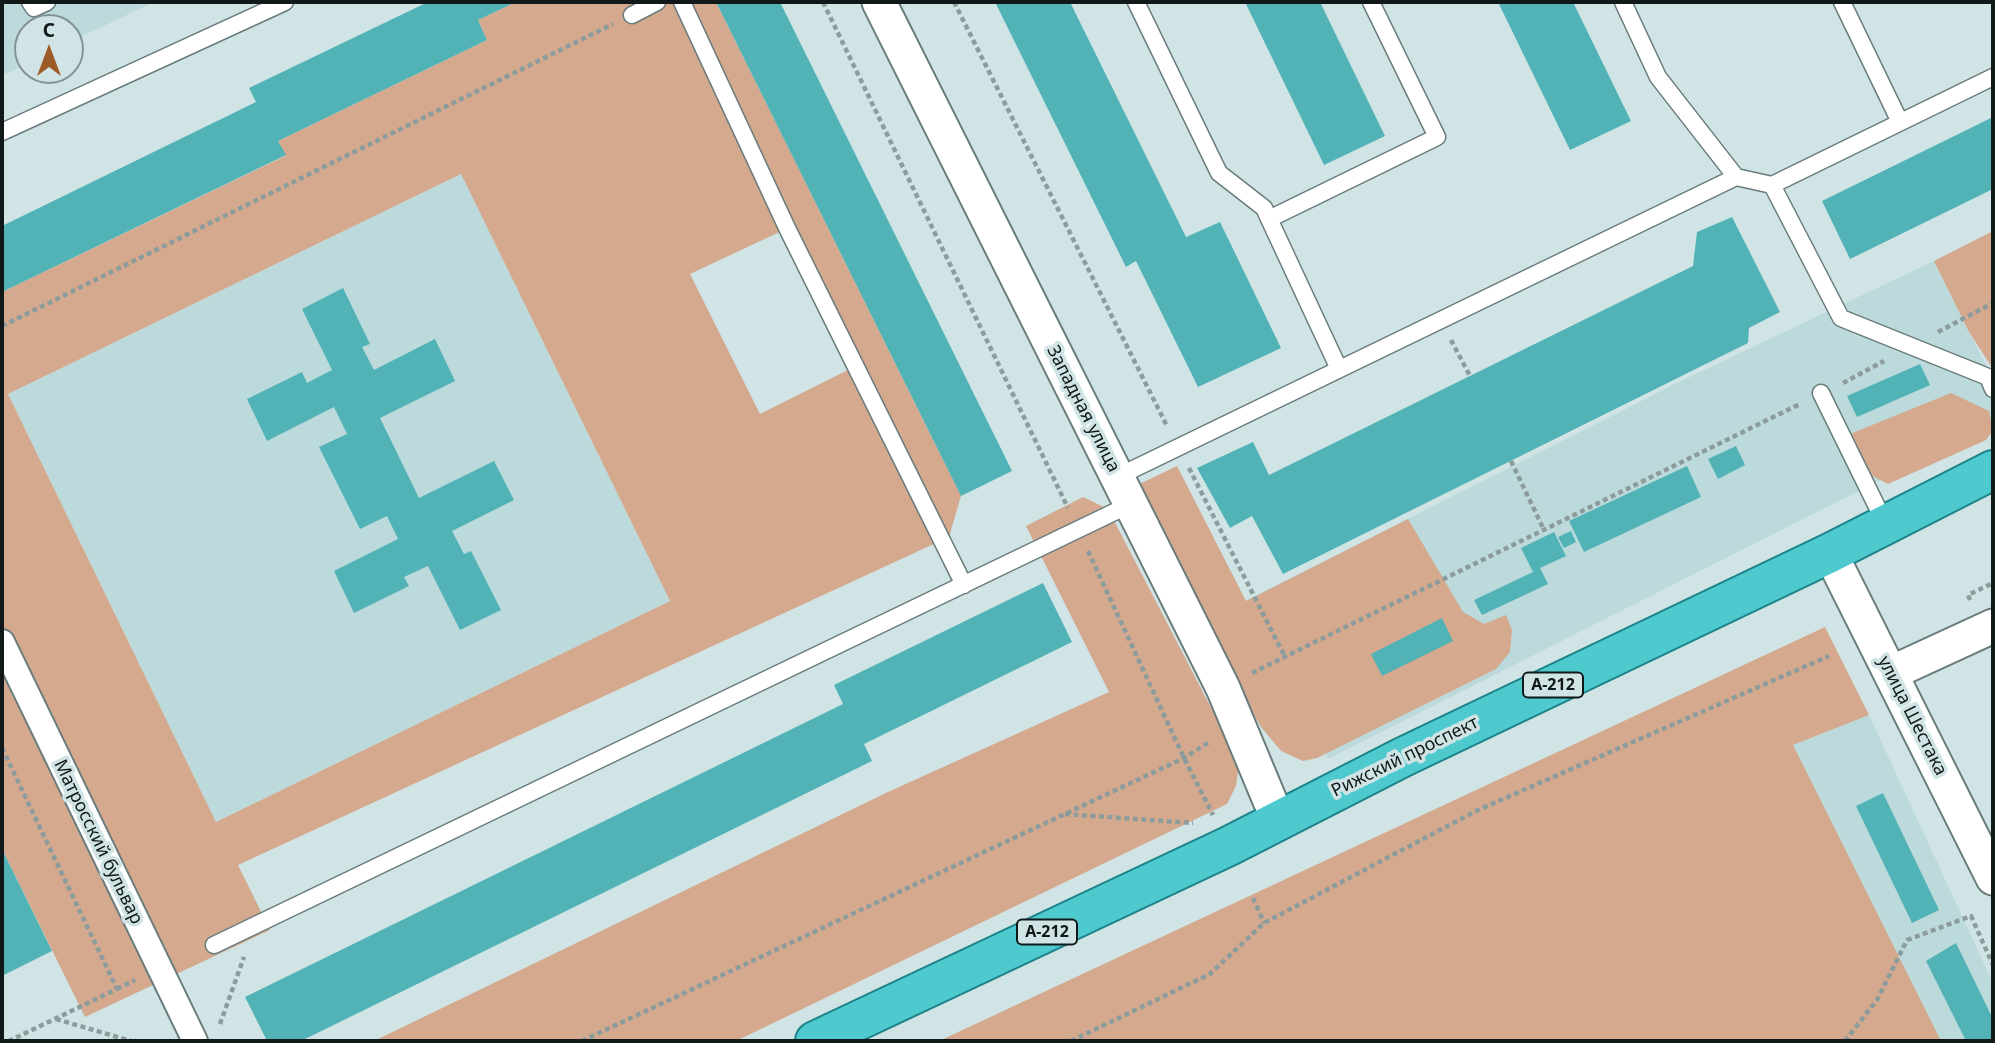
<!DOCTYPE html>
<meta charset="utf-8">
<style>
body{margin:0}
#map{position:relative;width:1995px;height:1043px;overflow:hidden;background:#d0e4e5;font-family:"Noto Sans",sans-serif}
canvas{display:block}
.frame{position:absolute;inset:0;border:4px solid #111819;pointer-events:none}
.north{position:absolute;left:14px;top:14px;width:70px;height:70px;box-sizing:border-box;background:#d0e4e5;border:2px solid #849293;border-radius:50%;rotate:0deg;font-size:19px;font-weight:700;line-height:28px;text-align:center;color:#111819}
.north::after{content:'';display:block;margin:auto;width:24px;height:32px;background:#9c5a27;clip-path:polygon(50% 0,100% 100%,50% 72%,0 100%)}
</style>
<div id="map">
<canvas width="1995" height="1043"></canvas>
<div class="frame"></div>
<div class="north">С</div>
</div>
<script>
const g = document.querySelector('canvas').getContext('2d');
g.lineJoin = 'round';
function paint(path, color) { g.fillStyle = color; g.fill(path, 'evenodd'); }
const toPath = rows => new Path2D(rows.map(r => 'M' + r).join(''));
function stroke(path, color, width, dash) { g.strokeStyle = color; g.lineWidth = width; g.lineCap = dash ? 'butt' : 'round'; g.setLineDash(dash || []); g.stroke(path); }
function drawText(font, color, halo, rows, align = 'center') {
  g.font = font + ' "Noto Sans",sans-serif'; g.lineWidth = 7; g.setLineDash([]); g.textBaseline = 'middle'; g.strokeStyle = halo; g.fillStyle = color; for (const [text, x, y, turn = 0] of rows) {
    g.save(); g.translate(x, y); g.rotate((+turn || 0) * Math.PI / 180); g.textAlign = isNaN(turn) ? turn : align; if (halo) g.strokeText(text, 0, 0); g.fillText(text, 0, 0); g.restore();
  }
}
paint(toPath([
 [2,2,154,2,70,42,70,28,28,28,28,63,2,76],
 [461,174,670,601,216,822,8,394],
 [1934,261,1993,379,1993,423,1328,759,1245,601,1681,381],
 [1869,715,1993,983,1993,1041,1941,1041,1792,745]
]), '#bcdadb');
paint(toPath([
 [516,2,716,2,961,496,949,537,238,865,270,930,85,1017,2,849,2,292,285,156,278,141,487,40,478,20],
 [461,174,670,601,216,822,8,394],
 [786,229,856,366,760,414,690,274],
 [1993,231,1993,369,1969,332,1934,261],
 [1951,393,1989,411,1993,431,1986,440,1888,484,1871,475,1850,434],
 [1177,466,1246,601,1408,519,1463,612,1484,624,1506,615,1512,630,1510,652,1496,669,1317,758,1303,761,1281,751,1261,727,1123,492],
 [1083,497,1108,509,1236,756,1238,771,1236,786,1227,804,736,1041,374,1041,888,792,1109,692,1026,526],
 [1825,627,1869,715,1793,745,1941,1041,939,1041]
]), '#d5a98d');
paint(toPath([
 [428,2,516,2,478,20,487,40,278,141,286,155,2,292,2,226,256,102,249,88],
 [716,2,780,2,1012,471,961,496],
 [995,2,1070,2,1186,237,1220,222,1281,348,1198,387,1136,261,1126,267],
 [1245,2,1320,2,1385,136,1324,165],
 [1498,2,1573,2,1631,121,1570,150],
 [1993,117,1993,189,1850,259,1822,201],
 [1732,217,1780,312,1749,328,1748,343,1283,574,1252,516,1230,528,1197,468,1253,442,1269,475,1693,266,1697,232],
 [343,288,370,344,362,347,374,370,435,339,455,381,380,418,419,498,494,461,514,500,452,531,464,554,471,551,501,610,460,630,428,566,404,577,409,586,354,613,334,571,398,539,387,516,360,529,319,447,347,434,334,407,267,441,247,399,302,372,307,383,332,370,302,309],
 [1920,364,1930,385,1857,417,1847,396],
 [1736,446,1745,465,1718,479,1708,459],
 [1687,466,1701,497,1584,552,1569,521],
 [1571,531,1576,542,1564,548,1558,537],
 [1554,532,1566,556,1540,568,1548,584,1482,615,1474,600,1533,572,1521,548],
 [1043,583,1072,642,864,744,872,761,301,1041,267,1041,245,997,843,704,834,685],
 [1442,618,1453,641,1382,676,1371,654],
 [1883,793,1939,910,1912,923,1856,806],
 [2,849,52,951,2,976],
 [1956,943,1993,1019,1993,1041,1966,1041,1926,961]
]), '#52b3b7');
const service = toPath([
 [30,2,34,8,47,2],
 [682,2,787,228,964,585],
 [1136,2,1219,173,1264,208,1339,369],
 [1623,2,1658,77,1736,177],
 [1842,2,1900,122],
 [632,15,657,2],
 [2,132,285,2],
 [1772,185,1993,77],
 [1269,219,1437,137,1371,2],
 [1821,393,1886,525],
 [1117,477,1736,177,1772,185,1841,318,1988,377,1993,389],
 [214,945,1131,504]
]);
const pedestrian = toPath([
 [2,642,195,1041]
]);
const minor = toPath([
 [879,2,1223,688,1278,820],
 [1830,553,1993,878],
 [1891,673,1993,626]
]);
const trunk = toPath([
 [815,1041,1229,846,1403,757,1830,553,1993,470]
]);
stroke(service, '#697c7c', 19);
stroke(pedestrian, '#697c7c', 28);
stroke(minor, '#697c7c', 37);
stroke(trunk, '#1c8388', 42);
stroke(toPath([
 [823,2,1068,508],
 [954,2,1167,426],
 [2,326,613,24],
 [1938,332,1993,303],
 [1451,340,1470,376],
 [1843,383,1884,361],
 [1511,461,1544,530],
 [1189,468,1285,657],
 [1088,551,1184,758,1213,815],
 [1970,600,1968,595,1993,583],
 [1252,673,1800,404],
 [2,748,117,989,9,1041],
 [1065,814,1193,823],
 [1253,898,1264,923],
 [117,989,135,980],
 [56,1019,131,1041],
 [220,1024,244,957],
 [582,1041,1184,758,1211,741],
 [1071,1041,1210,974,1264,923,1478,810,1829,656],
 [1845,1041,1877,1000,1907,940,1971,916,1993,965]
]), '#8c9c9d', 4.5, [5, 3.5]);
stroke(service, '#fff', 16);
stroke(pedestrian, '#fff', 24);
stroke(minor, '#fff', 33);
stroke(trunk, '#4ecacf', 38);
for (const [x, y, w] of [
 [1553,685,60],
 [1047,932,60]
]) { const box = new Path2D(); box.roundRect(x - w / 2, y - 12.5, w, 25, 5); g.fillStyle = '#d0e4e5'; g.fill(box); stroke(box, '#111819', 2); }
drawText('bold 16px', '#111819', null, [
 ["А-212",1553,685],
 ["А-212",1047,932]
]);
drawText('18px', '#111819', '#d0e4e5', [
 ["Западная улица",1083,409,63],
 ["улица Шестака",1912,716,63],
 ["Рижский проспект",1405,757,-26],
 ["Матросский бульвар",98,842,64]
]);
</script>
